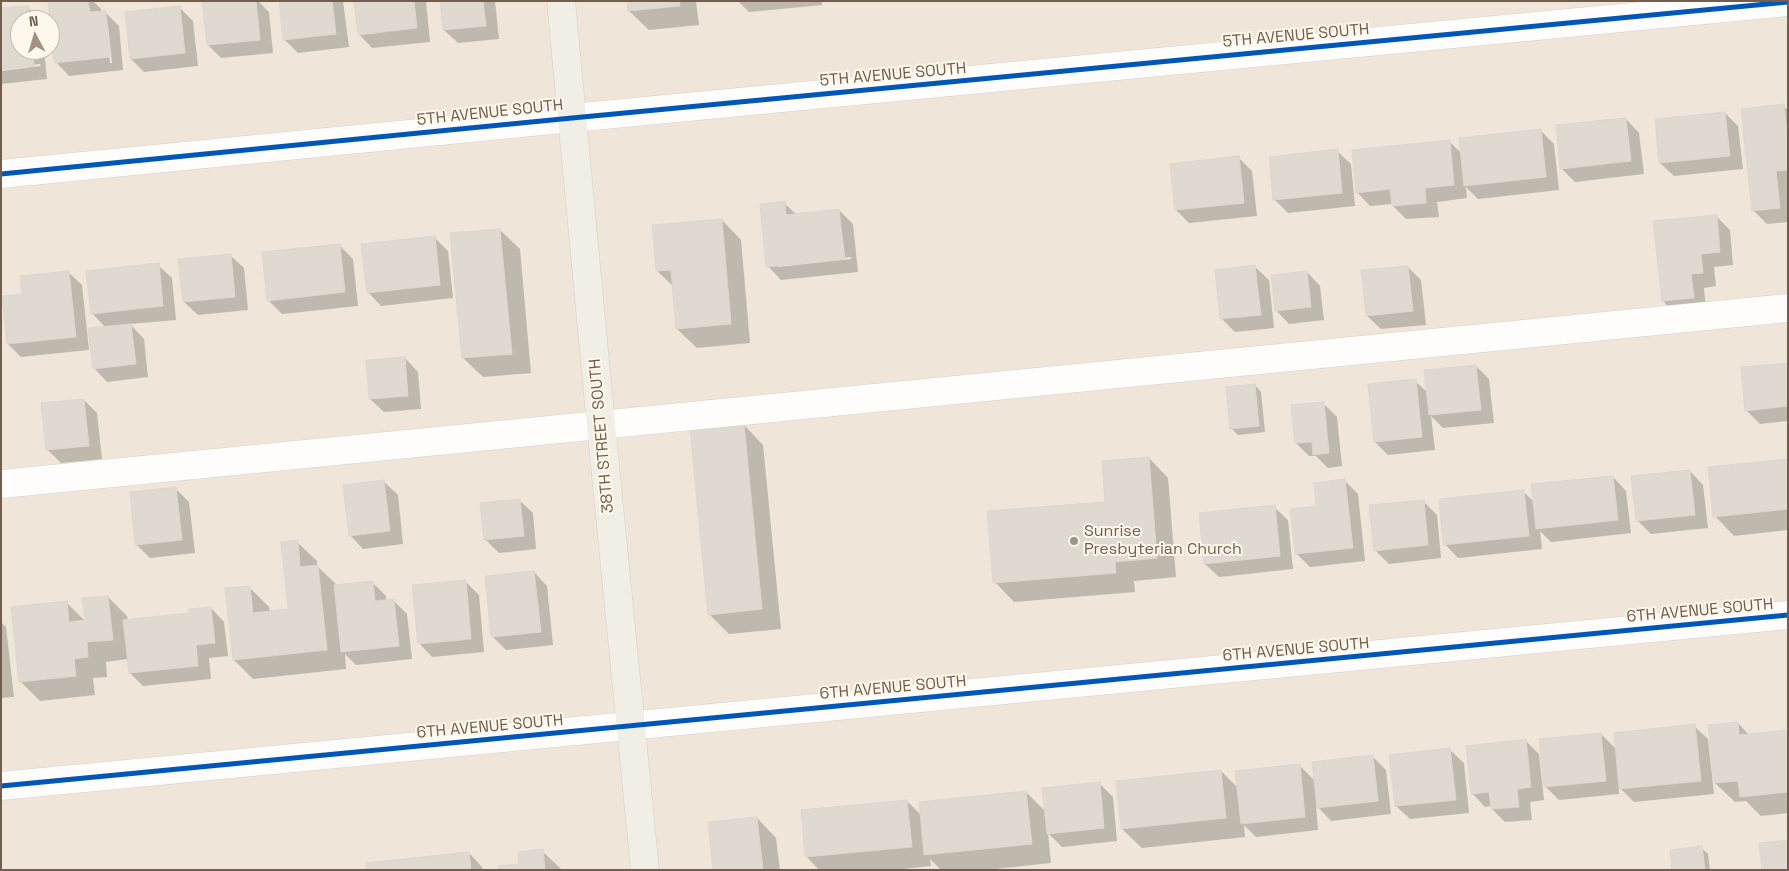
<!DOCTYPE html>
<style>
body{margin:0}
#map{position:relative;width:1789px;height:871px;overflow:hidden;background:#f6f3eb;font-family:"Space Grotesk",sans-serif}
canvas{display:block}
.frame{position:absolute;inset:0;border:2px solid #735d4c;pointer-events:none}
.north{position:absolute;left:10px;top:10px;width:50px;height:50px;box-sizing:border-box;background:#fef8ec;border:1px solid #c6baac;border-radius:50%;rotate:354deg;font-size:14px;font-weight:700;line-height:20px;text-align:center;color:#735d4c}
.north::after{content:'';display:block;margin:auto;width:18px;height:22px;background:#a19284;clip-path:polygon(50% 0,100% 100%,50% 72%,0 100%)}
</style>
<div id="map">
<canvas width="1789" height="871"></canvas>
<div class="frame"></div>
<div class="north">N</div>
</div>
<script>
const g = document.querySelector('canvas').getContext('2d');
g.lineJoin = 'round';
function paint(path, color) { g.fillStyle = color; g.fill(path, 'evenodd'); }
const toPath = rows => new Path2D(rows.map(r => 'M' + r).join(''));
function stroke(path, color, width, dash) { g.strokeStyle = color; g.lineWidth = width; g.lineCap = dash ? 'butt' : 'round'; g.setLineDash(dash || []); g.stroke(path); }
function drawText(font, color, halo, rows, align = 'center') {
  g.font = font + ' "Space Grotesk",sans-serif'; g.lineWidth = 4; g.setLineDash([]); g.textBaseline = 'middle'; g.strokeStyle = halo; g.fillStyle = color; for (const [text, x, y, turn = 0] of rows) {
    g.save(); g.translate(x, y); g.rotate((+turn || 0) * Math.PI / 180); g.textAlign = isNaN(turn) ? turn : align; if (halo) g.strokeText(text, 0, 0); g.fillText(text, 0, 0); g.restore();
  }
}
paint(toPath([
 [1,1,1788,1,1788,870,1,870],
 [20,20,50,20,50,50,20,50]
]), '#efe6d9');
paint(toPath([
 [49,1,93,1,101,9,101,13,105,12,119,26,123,70,69,76,56,62],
 [106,25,108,25,112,63,110,63],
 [203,1,258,1,269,12,273,53,221,58,208,45],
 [280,1,343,1,349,47,298,53,284,39],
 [355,1,426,1,430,42,372,48,359,34],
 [441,1,495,1,499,39,458,43,444,30],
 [628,1,696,1,699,25,649,30,629,11],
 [738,1,822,1,822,5,749,12],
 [27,7,41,20,20,20,20,50,44,50,47,79,1,84,1,71,41,66,40,64,1,68,1,25],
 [180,8,193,21,198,66,144,72,131,59],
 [1783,106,1788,110,1788,222,1767,224,1753,210],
 [1725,113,1738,126,1743,169,1674,176,1660,163],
 [1626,119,1639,133,1644,174,1575,182,1561,168],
 [1541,131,1554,144,1559,190,1478,199,1466,187,1467,198,1437,202,1439,217,1406,219,1393,206,1393,204,1370,206,1357,192,1450,142,1462,154],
 [1337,151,1351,164,1355,206,1288,213,1274,199],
 [1239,158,1252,171,1257,216,1189,223,1176,210],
 [784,203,797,215,839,210,853,224,858,272,781,280,768,266],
 [851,257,851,259,778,267,778,265],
 [1716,216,1730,230,1733,265,1714,267,1716,286,1704,288,1706,311,1676,314,1663,301],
 [722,220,741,240,750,343,697,348,677,329,674,287,657,271],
 [500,230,520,249,531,373,483,377,463,358],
 [434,237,448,251,453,298,381,306,368,292],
 [340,246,353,259,358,306,282,314,268,300],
 [230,255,244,268,248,310,198,315,184,302],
 [158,265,172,278,176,320,130,324,144,339,148,377,107,382,94,368,106,328,92,313],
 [1255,267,1269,280,1274,328,1235,332,1221,318],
 [1408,267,1421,280,1426,325,1381,329,1367,316],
 [68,272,82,285,89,350,21,357,8,344,23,295],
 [1307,272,1320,286,1324,320,1289,324,1276,310],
 [405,358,418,372,421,409,384,412,370,399],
 [1788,364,1788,421,1760,424,1746,410],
 [1476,366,1489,379,1494,423,1443,428,1431,416,1435,450,1388,455,1375,442,1415,381,1428,393],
 [1255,385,1261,392,1265,432,1238,435,1231,428],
 [84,400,97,413,102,459,61,463,47,449],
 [1323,403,1337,417,1342,466,1328,468,1316,456,1309,456,1296,443],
 [744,425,763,445,781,629,729,634,709,614],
 [1149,458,1168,478,1176,577,1134,581,1135,592,1014,602,995,582,1107,503],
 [1788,460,1788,530,1734,536,1715,516],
 [1690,471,1703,485,1708,528,1651,534,1637,520],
 [1613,477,1626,491,1631,533,1551,542,1540,531,1542,549,1458,558,1445,544,1524,492,1535,503],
 [1345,481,1358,494,1365,561,1310,567,1296,553,1318,507],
 [384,482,398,495,403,544,363,549,350,535],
 [176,489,189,502,195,553,150,558,137,545],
 [519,500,533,513,536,549,499,553,485,539],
 [1423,501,1437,515,1441,558,1389,564,1375,550],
 [1274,507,1288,520,1293,569,1219,577,1205,564],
 [297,542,317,561,317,566,338,586,372,582,386,596,386,601,393,600,407,614,412,659,356,665,345,654,346,669,253,679,234,660,249,587,269,607,270,612,290,610],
 [534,572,547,586,553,645,506,650,493,637],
 [465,581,479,595,484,652,432,657,419,643],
 [108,597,127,616,128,621,191,614,211,608,224,622,228,656,209,658,211,679,143,686,130,673,128,659,106,662,107,677,93,678,95,695,40,701,20,681,66,602,86,622],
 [1,622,6,627,14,697,1,698],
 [1738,723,1749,735,1788,731,1788,813,1761,816,1746,801,1735,802,1715,783],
 [1694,726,1708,739,1714,794,1634,802,1619,787,1619,794,1559,800,1545,786,1601,734,1617,750],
 [1526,741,1539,754,1544,800,1530,802,1532,820,1505,822,1492,809,1491,806,1485,807,1472,793],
 [1450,750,1464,763,1469,813,1410,819,1396,806],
 [1373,757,1386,770,1391,814,1331,821,1316,805,1318,830,1256,837,1244,825,1245,837,1142,848,1122,829,1221,771,1239,789,1299,765,1315,781],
 [1099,783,1113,797,1117,841,1062,847,1048,833,1051,863,986,870,941,870,930,859,931,866,894,870,819,870,807,857,802,811,907,801,922,816,1026,792,1046,812],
 [757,818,776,838,780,870,714,870],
 [1701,847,1708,854,1710,870,1673,870],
 [542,851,562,870,500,870,520,865],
 [469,853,482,867,483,870,368,870]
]), '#0003');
const building = toPath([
 [48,1,88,1,90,12,106,11,110,57,54,63,48,1],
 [202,1,256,1,260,40,207,45,202,1],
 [279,1,332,1,336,34,283,40,279,1],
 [354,1,414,1,417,28,358,35,354,1],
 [440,1,483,1,486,26,443,30,440,1],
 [627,1,679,1,680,6,628,11,627,1],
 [28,6,29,20,20,20,20,50,33,50,34,66,1,69,1,8,28,6],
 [180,6,185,53,130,59,125,12,180,6],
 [1784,104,1788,141,1788,170,1776,171,1780,208,1752,211,1741,109,1784,104],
 [1725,112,1730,156,1659,163,1655,119,1725,112],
 [1626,118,1631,161,1560,169,1556,125,1626,118],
 [1541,129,1546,177,1464,186,1459,138,1541,129],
 [1450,140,1454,185,1425,188,1426,203,1392,206,1390,189,1356,193,1352,150,1450,140],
 [1338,149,1342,193,1273,200,1269,157,1338,149],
 [1239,156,1244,203,1175,210,1170,164,1239,156],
 [785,201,786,215,839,209,845,259,766,267,760,204,785,201],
 [1717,215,1720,252,1701,254,1703,273,1691,274,1694,298,1662,301,1653,221,1717,215],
 [722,219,731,324,676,329,671,270,656,271,652,225,722,219],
 [500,229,512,354,462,358,450,233,500,229],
 [435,236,440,285,367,293,361,244,435,236],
 [340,244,345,292,267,301,262,252,340,244],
 [231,254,235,297,183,302,178,259,231,254],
 [159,263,163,306,91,314,86,271,159,263],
 [1255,265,1261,315,1220,319,1215,270,1255,265],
 [1408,266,1413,311,1366,316,1361,270,1408,266],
 [69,271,76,337,7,344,2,296,22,294,20,276,69,271],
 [1307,271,1311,307,1275,311,1271,275,1307,271],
 [131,324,136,364,93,369,88,328,131,324],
 [405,357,408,396,369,399,366,360,405,357],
 [1788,363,1788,406,1745,411,1741,367,1788,363],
 [1476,365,1481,410,1429,415,1424,370,1476,365],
 [1416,379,1422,437,1374,442,1368,384,1416,379],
 [1255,384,1259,426,1230,429,1226,387,1255,384],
 [84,399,89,446,46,450,41,403,84,399],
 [1324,402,1329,453,1313,455,1312,442,1295,443,1291,405,1324,402],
 [744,424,762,609,708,615,690,429,744,424],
 [1149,457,1157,558,1115,562,1116,573,993,583,987,511,1105,502,1102,461,1149,457],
 [1788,459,1788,509,1713,517,1708,467,1788,459],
 [1690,470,1695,515,1636,521,1631,476,1690,470],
 [1613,476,1618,520,1536,529,1531,484,1613,476],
 [1345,479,1353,548,1295,554,1290,509,1316,506,1314,483,1345,479],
 [384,480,390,531,349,536,343,485,384,480],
 [176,487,182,540,135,545,130,492,176,487],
 [1524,490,1529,536,1443,545,1439,499,1524,490],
 [520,499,524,536,484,540,480,503,520,499],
 [1424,500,1428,545,1374,551,1369,505,1424,500],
 [1275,505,1280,556,1204,564,1199,513,1275,505],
 [298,540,300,567,318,565,327,650,233,660,225,588,250,586,253,613,288,609,281,542,298,540],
 [534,571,541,632,491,637,485,576,534,571],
 [466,580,471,639,418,644,412,585,466,580],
 [373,581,375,601,394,599,399,646,341,652,334,585,373,581],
 [108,596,113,640,87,642,88,657,74,659,76,676,19,682,11,607,67,601,69,622,85,620,82,598,108,596],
 [211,607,215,643,196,645,198,666,129,673,123,620,189,613,189,609,211,607],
 [1738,722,1739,735,1788,730,1788,792,1740,797,1738,781,1714,783,1708,725,1738,722],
 [1695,724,1701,781,1619,789,1614,733,1695,724],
 [1601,733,1606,781,1544,787,1539,739,1601,733],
 [1526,739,1531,787,1517,789,1519,807,1491,809,1489,792,1471,794,1466,746,1526,739],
 [1450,748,1456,800,1395,806,1389,755,1450,748],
 [1373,755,1378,801,1317,808,1312,762,1373,755],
 [1300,764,1305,817,1241,824,1235,771,1300,764],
 [1221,770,1226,818,1121,829,1116,781,1221,770],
 [1100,782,1104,828,1047,834,1042,788,1100,782],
 [1026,791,1032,844,924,855,919,802,1026,791],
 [907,800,912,847,805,857,801,810,907,800],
 [757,817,763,870,713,870,708,822,757,817],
 [1788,840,1788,870,1762,870,1759,843,1788,840],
 [1702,846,1705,870,1672,870,1670,850,1702,846],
 [543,849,545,870,499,870,498,866,519,864,518,852,543,849],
 [469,852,471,870,367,870,366,863,469,852]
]);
paint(building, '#e0d9d0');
stroke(building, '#dfd7cd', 1);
const minor = toPath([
 [1,174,572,118,1788,2],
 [1,484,1788,308],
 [1,786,1788,615]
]);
const major = toPath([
 [561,1,601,425,645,870]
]);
stroke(minor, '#d5d0c9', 29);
stroke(major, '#d5cec6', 29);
stroke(minor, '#fefdfc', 28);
stroke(major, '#f1eee6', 28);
stroke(toPath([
 [1,174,572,118,1788,2],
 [1,786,1788,615]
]), '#0057b8', 5);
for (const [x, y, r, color] of [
 [1074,541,5,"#a19284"]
]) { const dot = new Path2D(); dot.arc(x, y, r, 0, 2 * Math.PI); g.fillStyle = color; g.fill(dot); stroke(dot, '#fef8ec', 2); }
drawText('16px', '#735d4c', '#fef8ec', [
 ["5TH AVENUE SOUTH",1296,36,-5],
 ["5TH AVENUE SOUTH",893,75,-5],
 ["5TH AVENUE SOUTH",490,113,-6],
 ["38TH STREET SOUTH",602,436,-95],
 ["6TH AVENUE SOUTH",1700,611,-5],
 ["6TH AVENUE SOUTH",1296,650,-5],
 ["6TH AVENUE SOUTH",893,688,-5],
 ["6TH AVENUE SOUTH",490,727,-5]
]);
drawText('16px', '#735d4c', '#fef8ec', [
 ["Sunrise",1084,532],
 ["Presbyterian Church",1084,550]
], 'left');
</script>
